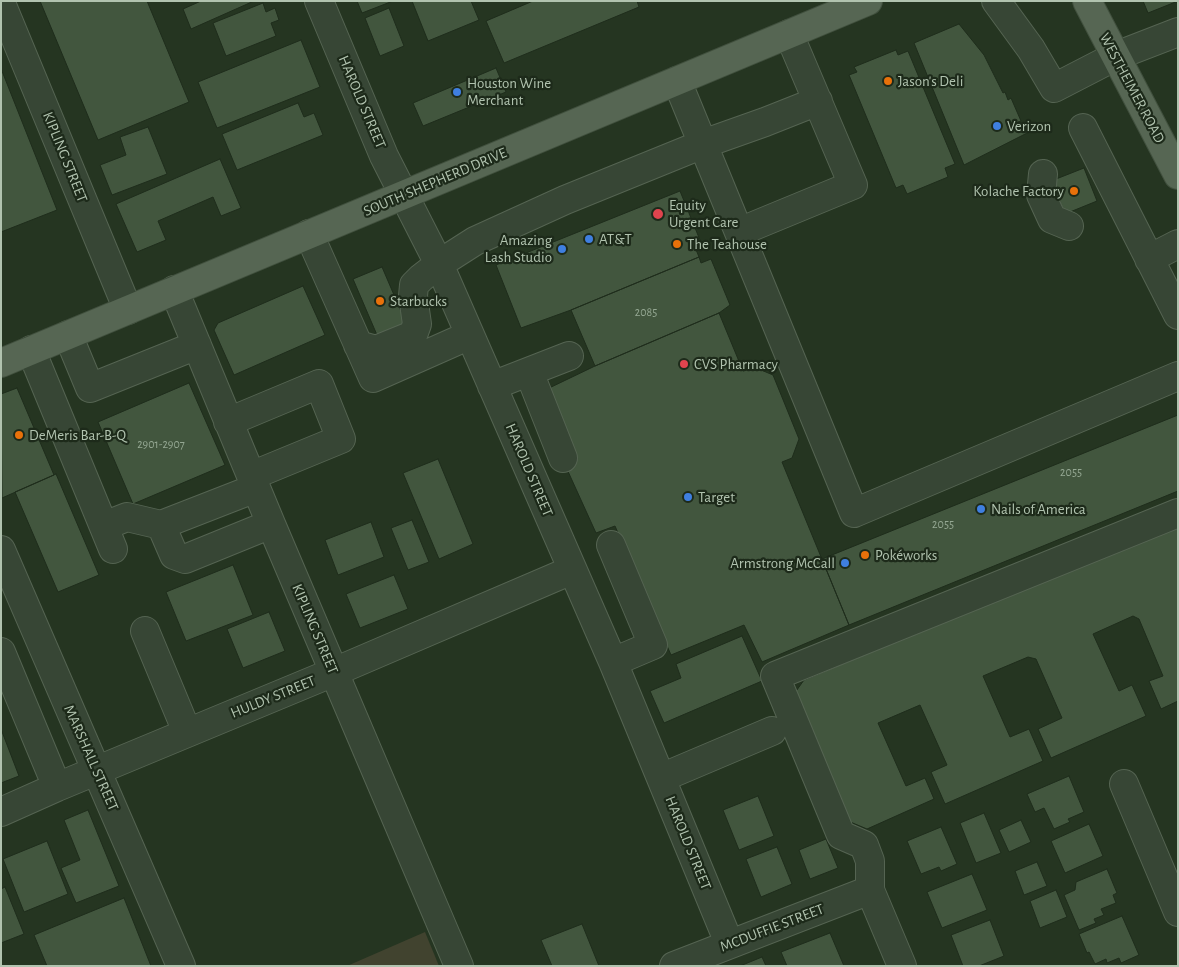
<!DOCTYPE html>
<meta charset="utf-8">
<style>
body{margin:0}
#map{position:relative;width:1179px;height:967px;overflow:hidden;background:#253521;font-family:"Alegreya Sans",sans-serif}
canvas{display:block}
.frame{position:absolute;inset:0;border:2px solid #b1c3af;pointer-events:none}
</style>
<div id="map">
<canvas width="1179" height="967"></canvas>
<div class="frame"></div>
</div>
<script>
const g = document.querySelector('canvas').getContext('2d');
g.lineJoin = 'round';
function paint(path, color) { g.fillStyle = color; g.fill(path, 'evenodd'); }
const toPath = rows => new Path2D(rows.map(r => 'M' + r).join(''));
function stroke(path, color, width, dash) { g.strokeStyle = color; g.lineWidth = width; g.lineCap = dash ? 'butt' : 'round'; g.setLineDash(dash || []); g.stroke(path); }
function drawText(font, color, halo, rows, align = 'center') {
  g.font = font + ' "Alegreya Sans",sans-serif'; g.lineWidth = 4.5; g.setLineDash([]); g.textBaseline = 'middle'; g.strokeStyle = halo; g.fillStyle = color; for (const [text, x, y, turn = 0] of rows) {
    g.save(); g.translate(x, y); g.rotate((+turn || 0) * Math.PI / 180); g.textAlign = isNaN(turn) ? turn : align; if (halo) g.strokeText(text, 0, 0); g.fillText(text, 0, 0); g.restore();
  }
}
paint(toPath([
 [425,932,439,966,347,966]
]), '#41432f');
const building = toPath([
 [40,1,147,1,189,102,98,140,40,1],
 [201,1,254,1,191,29,183,9,201,1],
 [357,1,393,1,362,13,357,1],
 [412,1,471,1,479,20,428,41,412,1],
 [533,1,637,1,639,7,504,63,486,21,533,1],
 [1143,1,1178,1,1148,13,1143,1],
 [263,3,266,12,275,8,279,20,271,23,276,36,226,56,213,23,263,3],
 [389,8,404,46,380,56,365,18,389,8],
 [959,24,984,55,1003,93,1005,92,1008,100,1011,98,1021,121,1018,122,1022,130,1033,125,1035,129,964,165,914,43,959,24],
 [301,40,320,87,217,128,198,82,301,40],
 [896,50,898,55,908,51,955,164,945,168,948,177,907,194,903,185,896,188,849,75,857,72,854,67,896,50],
 [496,68,506,92,423,126,413,103,496,68],
 [2,71,57,210,1,232,1,72,2,71],
 [298,103,304,117,314,113,323,135,237,170,222,134,298,103],
 [148,127,167,174,112,195,100,165,126,155,120,137,148,127],
 [220,159,241,208,221,216,213,197,158,221,166,240,137,252,116,204,220,159],
 [1084,168,1097,201,1065,214,1051,181,1084,168],
 [680,191,702,245,695,247,699,257,571,310,521,328,496,265,680,191],
 [699,257,701,263,711,259,730,305,719,313,595,366,571,310,699,257],
 [382,267,406,323,380,342,353,279,382,267],
 [303,286,325,335,234,375,214,330,218,323,303,286],
 [719,313,743,371,754,367,773,375,799,439,792,458,782,462,849,625,762,662,744,625,671,655,615,526,596,533,566,467,545,390,595,366,719,313],
 [189,383,225,465,133,504,98,422,189,383],
 [17,388,54,475,2,498,1,394,17,388],
 [1178,415,1178,491,849,625,822,559,1178,415],
 [438,459,473,544,439,559,403,473,438,459],
 [56,474,99,575,58,592,15,492,56,474],
 [412,520,429,562,408,570,391,528,412,520],
 [371,522,384,557,338,575,325,540,371,522],
 [1178,522,1178,701,1161,709,1149,681,1163,676,1139,619,1133,616,1093,634,1119,691,1132,685,1146,716,1051,758,1038,729,1062,718,1036,659,1028,657,983,676,1010,737,1029,729,1043,761,945,804,931,772,947,765,920,705,878,723,906,786,925,778,934,799,867,829,848,821,794,694,804,680,1178,522],
 [233,565,253,615,186,641,166,592,233,565],
 [394,575,408,609,360,628,346,594,394,575],
 [269,612,285,651,243,668,227,629,269,612],
 [742,636,762,681,664,723,650,691,681,678,676,664,742,636],
 [1,729,19,776,1,783,1,729],
 [1069,776,1084,812,1068,819,1070,822,1054,829,1044,808,1035,812,1027,794,1069,776],
 [758,796,774,836,739,850,723,810,758,796],
 [88,810,119,886,76,903,61,868,80,860,64,820,88,810],
 [984,813,1001,853,976,863,960,823,984,813],
 [1021,820,1031,842,1009,852,999,830,1021,820],
 [1089,824,1103,856,1065,873,1051,841,1089,824],
 [941,827,957,864,941,871,939,867,921,874,907,841,941,827],
 [826,839,838,868,810,879,799,850,826,839],
 [47,841,68,894,24,912,3,859,47,841],
 [777,847,792,884,761,897,746,859,777,847],
 [1037,862,1047,886,1024,895,1015,871,1037,862],
 [1107,869,1117,893,1113,895,1116,903,1101,909,1104,915,1094,919,1096,923,1079,930,1064,895,1075,890,1076,882,1107,869],
 [972,874,987,910,942,928,927,892,972,874],
 [5,887,24,934,1,943,1,889,5,887],
 [1056,890,1067,917,1040,928,1030,901,1056,890],
 [124,898,151,966,47,966,34,935,124,898],
 [1122,916,1139,955,1121,963,1119,958,1107,963,1106,959,1095,964,1089,952,1087,953,1079,934,1122,916],
 [990,920,1004,956,979,966,963,966,951,935,990,920],
 [582,924,599,966,552,966,541,940,582,924],
 [830,933,844,966,787,966,781,952,830,933],
 [762,957,766,966,740,966,762,957]
]);
paint(building, '#42563e');
stroke(building, '#1f2d1c', 1);
const minor = toPath([
 [319,1,384,156,439,264,613,662,729,943],
 [996,1,1031,49,1054,88,1116,56,1178,32],
 [1,3,128,310],
 [677,81,854,513,1178,376],
 [1083,128,1178,315],
 [1043,174,1041,195,1052,219,1069,226],
 [739,232,853,185,789,34],
 [309,234,373,378,470,335],
 [1149,259,1178,244],
 [174,290,271,524,459,966],
 [68,335,90,388,197,345],
 [358,345,376,350,413,335,417,324,413,296,414,285,421,278,439,264,475,241,565,200,703,144,765,122,818,101],
 [31,350,113,549],
 [529,372,563,458],
 [492,386,569,356],
 [228,422,319,384,341,439,251,476],
 [256,488,161,525,174,555,185,559,271,524],
 [104,526,127,517,161,525],
 [611,545,653,645,613,662],
 [1,550,181,966],
 [145,631,187,732],
 [1,652,57,787],
 [661,778,772,731],
 [1124,784,1178,912],
 [1,812,57,787,334,672,572,570],
 [674,966,870,890],
 [902,966,870,890,870,861,864,845,841,835,775,676,1178,513]
]);
const major = toPath([
 [1087,1,1178,175],
 [1,363,868,1]
]);
stroke(minor, '#556452', 30);
stroke(major, '#41503e', 30);
stroke(minor, '#374635', 28);
stroke(major, '#566653', 28);
for (const [x, y, r, color] of [
 [888,81,5,"#e8710a"],
 [457,92,5,"#3f7fe0"],
 [997,126,5,"#3f7fe0"],
 [1074,191,5,"#e8710a"],
 [658,214,6,"#e0444e"],
 [589,239,5,"#3f7fe0"],
 [677,244,5,"#e8710a"],
 [562,249,5,"#3f7fe0"],
 [380,301,5,"#e8710a"],
 [684,364,5,"#e0444e"],
 [19,435,5,"#e8710a"],
 [688,497,5,"#3f7fe0"],
 [981,509,5,"#3f7fe0"],
 [865,555,5,"#e8710a"],
 [845,563,5,"#3f7fe0"]
]) { const dot = new Path2D(); dot.arc(x, y, r, 0, 2 * Math.PI); g.fillStyle = color; g.fill(dot); stroke(dot, '#1d2a1a', 2); }
drawText('12px', '#95a893', null, [
 ["2085",646,312],
 ["2901-2907",161,444],
 ["2055",1071,472],
 ["2055",943,524]
]);
drawText('15px', '#b1c3af', '#1d2a1a', [
 ["Jason's Deli",898,81],
 ["Houston Wine",467,83],
 ["Merchant",467,100],
 ["Verizon",1007,126],
 ["Kolache Factory",1064,191,"right"],
 ["Equity",669,205],
 ["Urgent Care",669,222],
 ["AT&T",599,239],
 ["Amazing",552,240,"right"],
 ["Lash Studio",552,257,"right"],
 ["The Teahouse",687,244],
 ["Starbucks",390,301],
 ["CVS Pharmacy",694,364],
 ["DeMeris Bar-B-Q",29,435],
 ["Target",698,497],
 ["Nails of America",991,509],
 ["Pokéworks",875,555],
 ["Armstrong McCall",835,563,"right"]
], 'left');
drawText('15px', '#b1c3af', '#1d2a1a', [
 ["WESTHEIMER ROAD",1132,88,62],
 ["HAROLD STREET",362,102,67],
 ["KIPLING STREET",65,157,68],
 ["SOUTH SHEPHERD DRIVE",435,182,-23],
 ["HAROLD STREET",529,470,67],
 ["KIPLING STREET",315,629,67],
 ["HULDY STREET",273,697,-22],
 ["MARSHALL STREET",91,758,66],
 ["HAROLD STREET",688,843,68],
 ["MCDUFFIE STREET",772,928,-21]
]);
</script>
